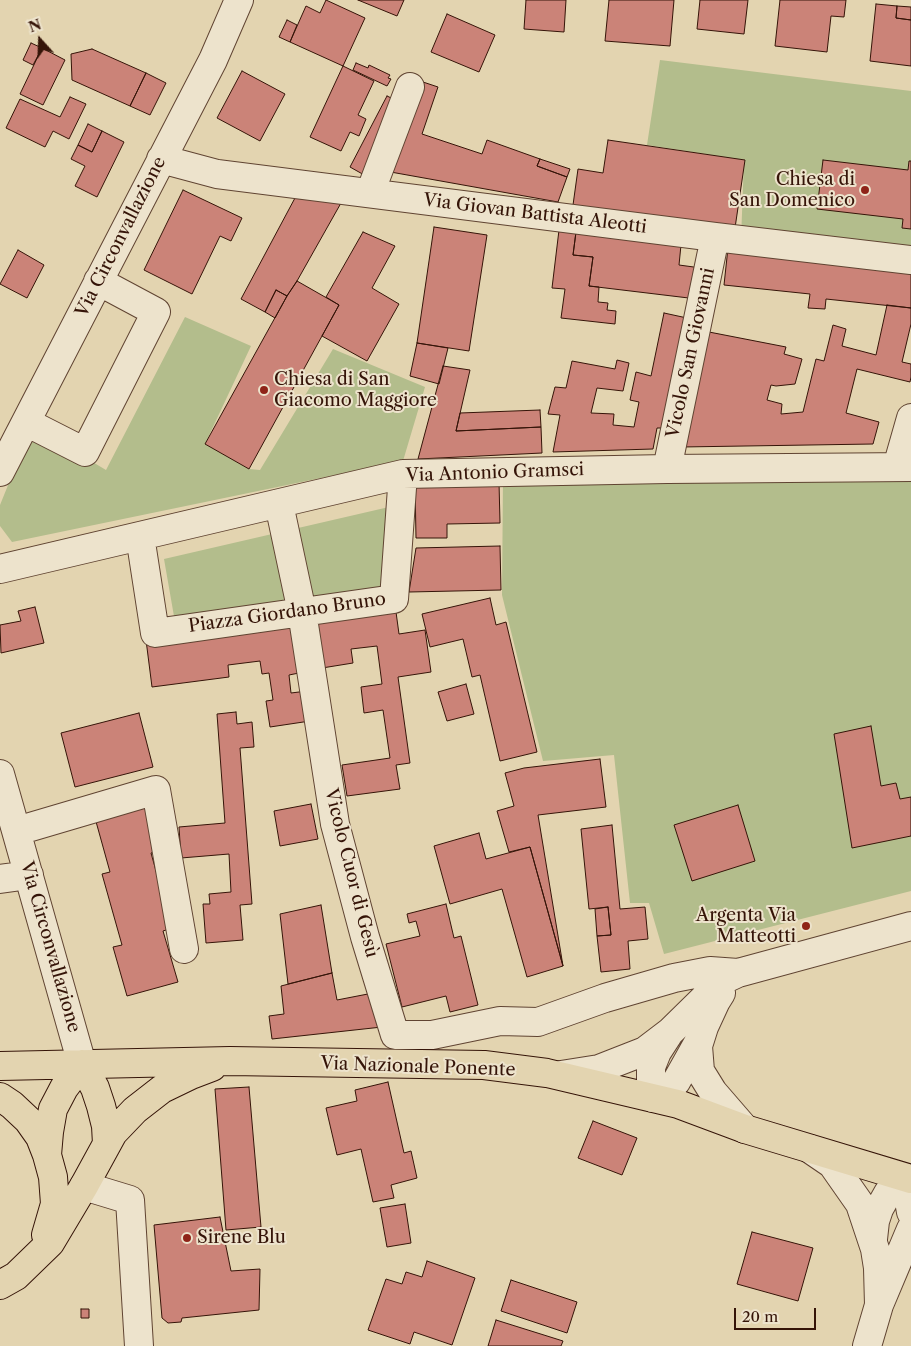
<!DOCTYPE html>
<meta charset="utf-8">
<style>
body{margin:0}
#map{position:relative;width:911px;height:1346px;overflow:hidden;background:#e3d4b0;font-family:"Libre Caslon Text",serif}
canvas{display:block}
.north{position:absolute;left:15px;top:15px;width:50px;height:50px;-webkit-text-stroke:4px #ede3cc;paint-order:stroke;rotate:340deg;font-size:14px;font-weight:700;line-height:20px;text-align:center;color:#351408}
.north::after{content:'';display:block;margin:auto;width:18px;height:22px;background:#351408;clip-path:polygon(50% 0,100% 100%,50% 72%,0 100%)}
.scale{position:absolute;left:734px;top:1308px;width:82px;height:22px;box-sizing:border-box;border:2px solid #351408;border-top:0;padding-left:6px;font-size:15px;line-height:18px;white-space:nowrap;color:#351408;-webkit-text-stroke:4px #ede3cc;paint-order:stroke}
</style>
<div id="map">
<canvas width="911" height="1346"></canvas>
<div class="north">N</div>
<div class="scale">20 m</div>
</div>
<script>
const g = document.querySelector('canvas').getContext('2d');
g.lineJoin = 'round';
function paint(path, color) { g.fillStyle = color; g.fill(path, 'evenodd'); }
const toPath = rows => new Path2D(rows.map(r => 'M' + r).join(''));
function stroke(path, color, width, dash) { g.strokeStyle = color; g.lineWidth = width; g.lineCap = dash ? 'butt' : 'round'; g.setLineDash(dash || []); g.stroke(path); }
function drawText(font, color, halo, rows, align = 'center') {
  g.font = font + ' "Libre Caslon Text",serif'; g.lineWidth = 4; g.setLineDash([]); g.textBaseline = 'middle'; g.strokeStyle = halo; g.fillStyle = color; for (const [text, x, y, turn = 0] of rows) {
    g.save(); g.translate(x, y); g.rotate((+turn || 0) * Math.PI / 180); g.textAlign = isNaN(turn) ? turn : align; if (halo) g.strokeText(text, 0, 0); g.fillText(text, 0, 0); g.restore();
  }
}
paint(toPath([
 [660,60,911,91,911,254,741,240,744,160,647,145],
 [185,317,251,346,205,444,249,469,260,470,333,349,425,387,403,461,12,542,0,526,0,505,32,426,106,470],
 [911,477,911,891,664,954,649,903,630,903,614,755,543,761,502,595,503,478],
 [389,507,383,592,175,622,164,559]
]), '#b3bd8c');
const building = toPath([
 [326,0,365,18,343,66,290,42,306,6,320,13,326,0],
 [358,0,404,0,397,16,358,0],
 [526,0,566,0,564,32,524,29,526,0],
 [609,0,674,0,670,46,605,41,609,0],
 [700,0,748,0,744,34,697,29,700,0],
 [780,0,846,0,844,17,831,16,827,52,775,46,780,0],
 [876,4,897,6,896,18,911,20,911,66,870,61,876,4],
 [897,6,911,7,911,20,896,18,897,6],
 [447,14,495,35,479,72,431,52,447,14],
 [287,20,297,25,290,42,279,37,287,20],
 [31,43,42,48,33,65,23,60,31,43],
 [42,48,65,60,43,105,20,94,42,48],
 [92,49,146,73,130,106,72,80,71,54,92,49],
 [356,63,368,68,369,65,390,75,388,78,391,79,387,86,353,70,356,63],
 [343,66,374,81,358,115,366,119,359,136,350,132,341,151,310,137,343,66],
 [242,71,285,94,260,141,217,118,242,71],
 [146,73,166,83,150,115,130,106,146,73],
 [417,80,438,87,422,134,482,154,487,140,540,159,537,166,567,177,558,202,385,171,417,80],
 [387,96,404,104,366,176,350,167,387,96],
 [70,97,86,104,69,139,53,131,45,147,6,128,20,99,60,117,70,97],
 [88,124,102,131,92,152,78,145,88,124],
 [102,131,124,142,97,197,75,186,85,166,71,159,78,145,92,152,102,131],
 [608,140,745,160,735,228,573,205,578,169,603,173,608,140],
 [540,159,570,169,567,177,537,166,540,159],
 [823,160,908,170,909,161,911,161,911,229,902,228,903,219,817,209,823,160],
 [183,190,242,218,231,241,220,236,192,294,144,270,183,190],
 [295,198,341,203,297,281,287,296,276,290,265,312,241,299,295,198],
 [434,227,487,235,469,351,417,343,434,227],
 [559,230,576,232,573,255,593,257,589,286,599,287,598,302,608,303,607,310,616,311,615,324,561,318,565,289,552,288,559,230],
 [363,232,395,246,372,288,399,304,367,361,322,336,339,305,326,297,363,232],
 [576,232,681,245,679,265,701,268,697,299,589,286,593,257,573,255,576,232],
 [728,248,911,269,911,308,826,299,825,309,808,308,810,294,724,285,728,248],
 [18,250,44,265,27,298,0,284,18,250],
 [297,281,339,305,249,469,205,444,287,296,297,281],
 [276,290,287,296,275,318,265,312,276,290],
 [887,305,911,308,911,324,902,362,911,364,911,377,910,382,857,369,846,413,879,422,873,444,681,447,709,332,786,347,784,354,802,359,795,384,776,386,771,385,767,400,782,404,781,414,803,412,816,359,824,361,833,325,846,329,842,346,876,355,887,305],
 [664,313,687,318,664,428,657,428,653,449,553,452,560,415,548,414,555,387,566,388,572,361,615,369,617,360,629,363,623,391,597,388,591,413,614,414,613,425,634,427,639,402,630,400,636,372,651,376,664,313],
 [417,343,448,348,439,384,410,376,417,343],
 [443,366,470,370,456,431,541,427,542,453,418,459,443,366],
 [540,410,541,427,456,431,460,413,540,410],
 [499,482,500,523,447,524,447,538,416,538,415,483,499,482],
 [500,546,501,590,409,592,416,548,500,546],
 [490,598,496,625,506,622,537,752,500,761,480,675,472,677,463,639,430,647,422,614,490,598],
 [35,607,44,643,1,653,0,625,21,621,18,611,35,607],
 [396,612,399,634,425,630,431,672,398,677,410,763,396,765,400,789,347,796,342,765,390,758,383,710,364,713,361,687,382,684,377,646,351,649,353,663,322,668,317,623,396,612],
 [294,620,304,672,289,675,291,693,307,691,310,721,270,727,266,701,273,700,269,673,262,674,260,661,228,665,229,677,152,687,146,640,294,620],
 [466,684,474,714,447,721,438,692,466,684],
 [236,712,237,724,252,722,254,747,240,748,252,904,240,905,243,940,206,943,203,904,210,904,209,894,231,892,229,854,181,858,179,827,225,823,217,714,236,712],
 [139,713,153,767,75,787,61,733,139,713],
 [871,726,881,786,896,783,900,799,911,797,911,836,852,848,834,734,871,726],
 [600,759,606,807,538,815,563,966,530,847,509,852,497,811,514,806,505,773,524,768,600,759],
 [146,803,159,850,151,853,172,928,163,931,178,982,127,996,113,947,122,945,102,874,110,872,95,818,146,803],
 [311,804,318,839,280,846,274,811,311,804],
 [738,805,755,861,692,881,674,825,738,805],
 [612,825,620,909,645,907,648,939,628,941,630,969,601,972,597,936,611,935,608,907,589,909,581,829,612,825],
 [479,833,486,859,530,847,563,966,527,977,502,889,450,904,434,846,479,833],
 [446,904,454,938,461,936,478,1005,450,1012,446,996,402,1007,386,944,420,936,416,921,409,923,407,914,446,904],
 [321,905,332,973,288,984,280,914,321,905],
 [608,907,611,935,597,936,595,909,608,907],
 [332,973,337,1000,373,993,382,1027,272,1039,269,1016,284,1014,281,986,332,973],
 [388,1082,404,1153,411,1151,417,1178,391,1185,394,1198,373,1202,361,1149,337,1155,326,1108,357,1101,355,1090,388,1082],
 [249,1087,261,1227,226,1230,215,1089,249,1087],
 [593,1121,637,1138,622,1175,578,1158,593,1121],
 [405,1204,411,1243,387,1247,380,1208,405,1204],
 [220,1217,231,1271,260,1269,259,1310,182,1318,181,1322,168,1323,162,1318,154,1225,220,1217],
 [752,1232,813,1248,798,1301,737,1284,752,1232],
 [427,1261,475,1278,452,1345,414,1332,410,1344,368,1330,386,1279,402,1284,406,1272,422,1277,427,1261],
 [511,1280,577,1302,567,1333,501,1311,511,1280],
 [81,1309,89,1309,89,1318,81,1318,81,1309],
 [496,1320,563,1341,561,1346,488,1346,496,1320]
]);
paint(building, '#cb8378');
stroke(building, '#351408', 1);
const minor = toPath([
 [161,159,217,174,715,237,911,260],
 [370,193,410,87],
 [26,422,85,452,156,312,98,281],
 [897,467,911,418],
 [667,469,715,237],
 [0,472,213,60,239,0],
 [279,504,302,612,335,824,365,937,395,1035,432,1035,500,1021,538,1022,605,998,674,978,710,971,738,973],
 [140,536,155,633,394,599,403,474],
 [0,569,403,474,667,469,911,467],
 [0,774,82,1064],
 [17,831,156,790,184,949],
 [0,879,29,875],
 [721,993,716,1001,704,1027,698,1046,700,1071,713,1092,745,1129],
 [668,1035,657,1052,651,1067,651,1087,653,1098,676,1082,699,1041],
 [561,1075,599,1069,645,1051,670,1032,723,980,738,973,911,926],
 [810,1149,832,1164,860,1204,875,1249,878,1268,879,1305],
 [905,1178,911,1212],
 [84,1186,130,1200,139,1346],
 [873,1239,875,1221,879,1209,888,1193,905,1178],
 [867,1346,879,1305,911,1229]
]);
const major = toPath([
 [82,1064,95,1088,101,1106,106,1126,107,1144],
 [0,1066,230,1061,484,1065,547,1073,678,1104,745,1129,911,1179],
 [0,1097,12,1105,28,1120,40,1137,47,1155,53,1177,55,1204,46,1235],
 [47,1155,49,1132,53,1109,64,1088,82,1064],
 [0,1285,16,1276,50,1243,84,1186,113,1133,135,1110,162,1089,191,1075,212,1067]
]);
stroke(minor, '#604432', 30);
stroke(major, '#351408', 30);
stroke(minor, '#ede3cc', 28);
stroke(major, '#e3d4b0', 28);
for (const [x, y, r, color] of [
 [865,190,5,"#8f2418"],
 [264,390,5,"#8f2418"],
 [806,926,5,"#8f2418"],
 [187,1238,5,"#8f2418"]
]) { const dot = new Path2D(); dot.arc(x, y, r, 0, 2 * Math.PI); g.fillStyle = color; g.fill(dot); stroke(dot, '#ede3cc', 2); }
drawText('18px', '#351408', '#ede3cc', [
 ["Chiesa di",855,180],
 ["San Domenico",855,201],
 ["Chiesa di San",274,380,"left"],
 ["Giacomo Maggiore",274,401,"left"],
 ["Argenta Via",796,916],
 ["Matteotti",796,937],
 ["Sirene Blu",197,1238,"left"]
], 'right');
drawText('18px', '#351408', '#ede3cc', [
 ["Via Giovan Battista Aleotti",535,214,7],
 ["Via Circonvallazione",121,237,-63],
 ["Vicolo San Giovanni",691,353,-78],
 ["Via Antonio Gramsci",495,473,-2],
 ["Piazza Giordano Bruno",287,613,-8],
 ["Vicolo Cuor di Gesù",351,873,76],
 ["Via Circonvallazione",50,947,74],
 ["Via Nazionale Ponente",418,1067,2]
]);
</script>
